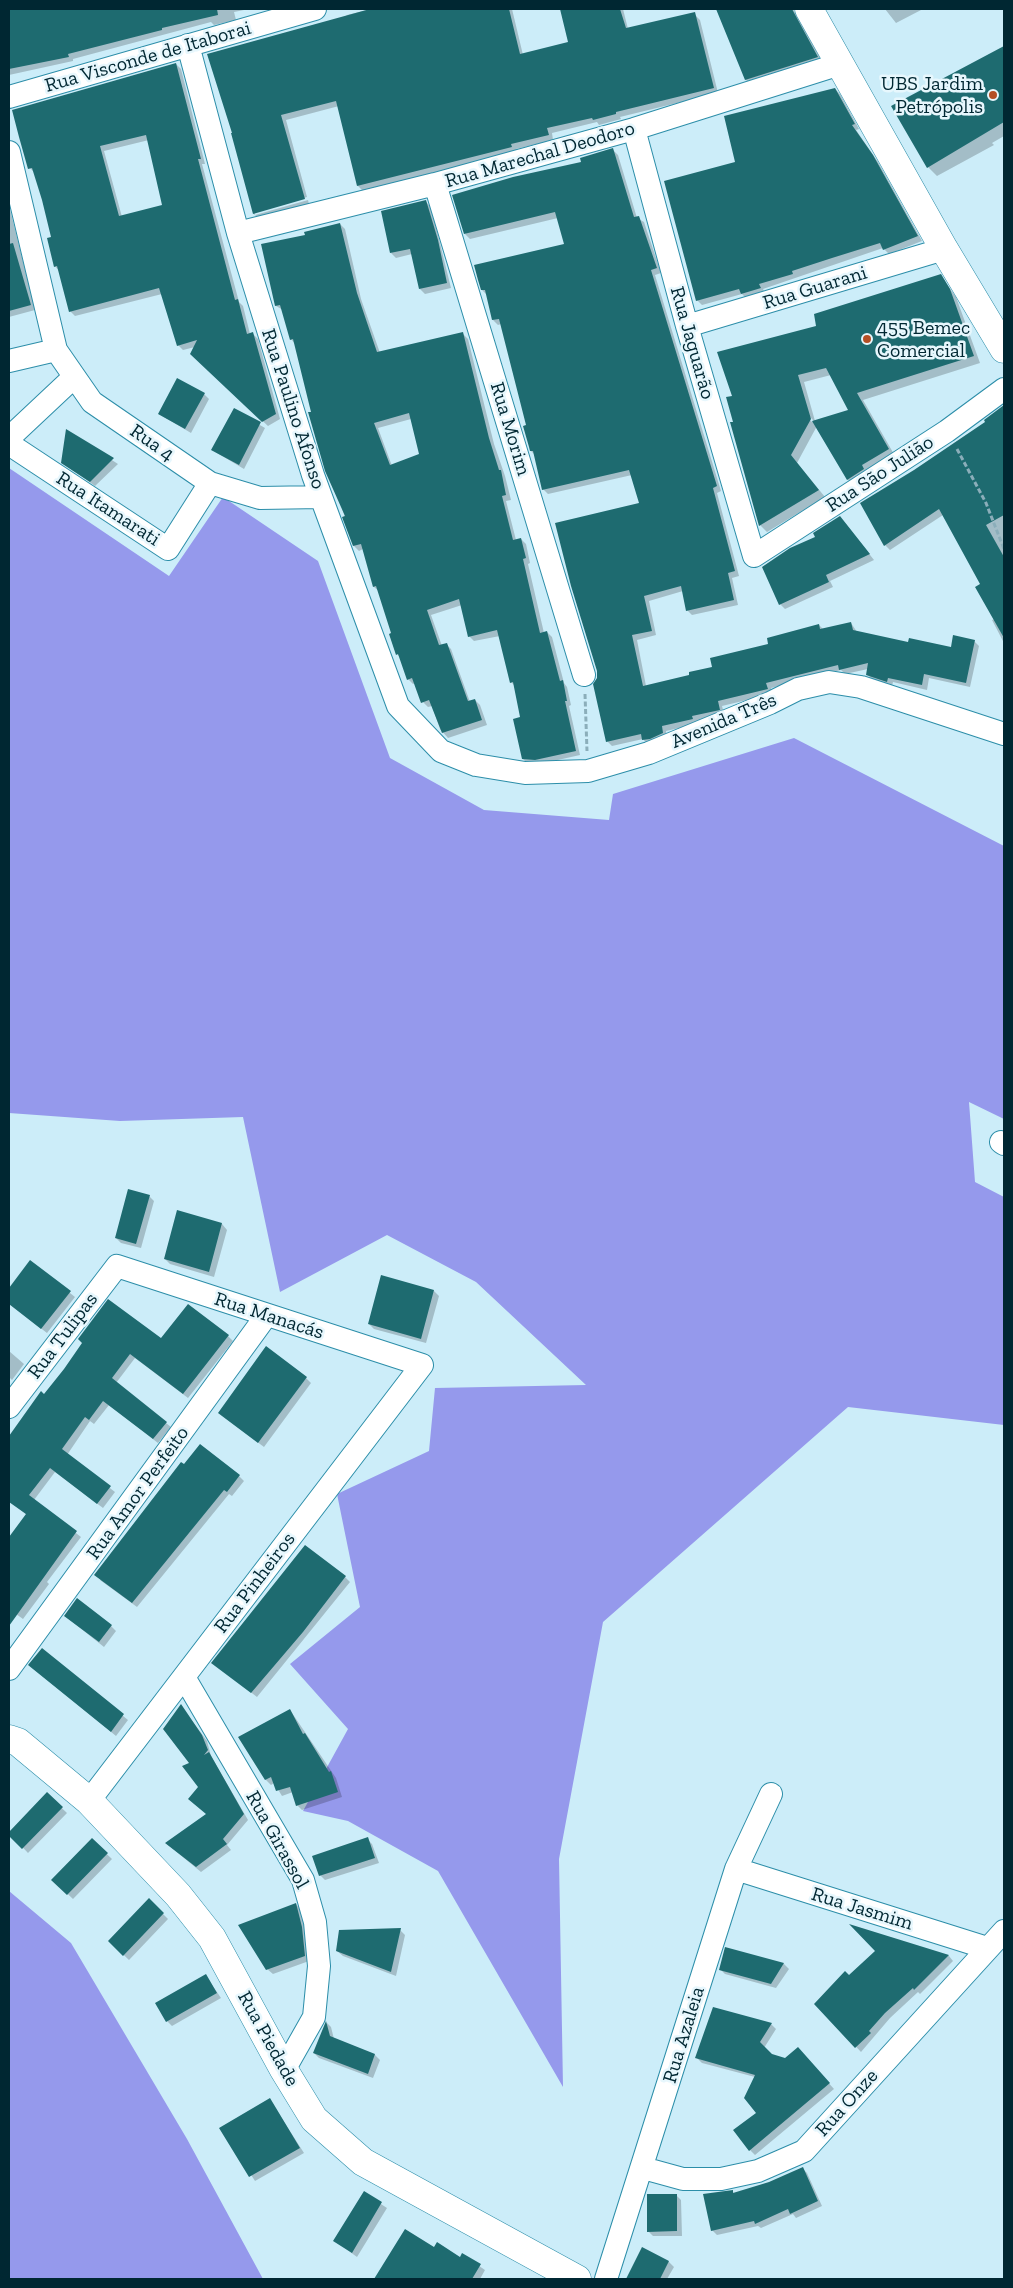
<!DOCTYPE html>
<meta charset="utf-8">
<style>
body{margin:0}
#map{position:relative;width:1013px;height:2288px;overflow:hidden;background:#ccedf9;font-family:"Zilla Slab",serif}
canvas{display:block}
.frame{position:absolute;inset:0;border:10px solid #002732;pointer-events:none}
</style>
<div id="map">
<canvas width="1013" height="2288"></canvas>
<div class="frame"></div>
</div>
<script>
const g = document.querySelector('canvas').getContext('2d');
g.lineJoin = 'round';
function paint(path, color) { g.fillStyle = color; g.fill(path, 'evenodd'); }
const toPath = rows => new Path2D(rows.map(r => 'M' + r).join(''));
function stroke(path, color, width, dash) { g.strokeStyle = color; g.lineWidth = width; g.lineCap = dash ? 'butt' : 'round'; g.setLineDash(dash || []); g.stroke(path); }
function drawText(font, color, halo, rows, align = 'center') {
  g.font = font + ' "Zilla Slab",serif'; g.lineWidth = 5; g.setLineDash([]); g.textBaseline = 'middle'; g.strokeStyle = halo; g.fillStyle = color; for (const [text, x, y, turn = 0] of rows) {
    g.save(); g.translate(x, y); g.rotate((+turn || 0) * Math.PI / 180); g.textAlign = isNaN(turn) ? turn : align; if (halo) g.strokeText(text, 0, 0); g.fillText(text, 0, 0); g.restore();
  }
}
paint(toPath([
 [9,468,169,576,223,497,318,561,390,758,484,810,609,820,613,794,794,738,1004,846,1004,1119,969,1102,975,1182,1004,1197,1004,1425,848,1407,603,1622,559,1859,563,2087,438,1871,348,1821,303,1811,348,1729,290,1664,360,1607,337,1494,429,1451,435,1388,586,1385,476,1282,387,1235,280,1292,243,1117,120,1121,9,1113],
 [9,1891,71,1943,187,2139,263,2279,9,2279]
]), '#9599ec');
paint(toPath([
 [9,9,249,9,234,12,236,20,214,25,211,22,73,59,73,61,9,75],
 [371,9,512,9,523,55,570,43,562,9,623,9,628,29,695,15,700,20,718,93,620,117,621,119,599,125,597,122,552,133,553,140,516,149,516,151,363,191,358,186,339,106,286,120,307,197,255,212,255,215,308,200,309,204,259,219,254,214,232,134,347,15],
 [717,9,793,9,823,63,752,85,746,80],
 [885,9,923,9,896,23],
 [1004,48,1004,136,992,143,994,145,937,176,928,167,893,107],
 [176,64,181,69,205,164,202,164,239,302,243,306,250,334,253,334,258,339,280,419,268,426,191,354,195,347,183,350,178,345,162,294,75,316,70,311,59,271,55,266,53,238,35,173,30,168],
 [149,140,163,206,122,217,104,151],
 [835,89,840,94,859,129,856,130,878,162,922,241,889,254,883,248,763,289,765,293,747,299,742,294,702,305,697,300,737,163],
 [613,150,618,155,637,218,644,222,661,273,655,275,721,491,717,493,739,576,732,578,738,605,692,615,687,610,683,591,649,601,656,635,637,640,646,686,691,676,819,625,823,629,851,623,857,632,909,643,952,648,974,641,979,646,970,687,929,678,927,690,893,682,892,686,872,679,867,674,868,669,845,674,841,670,771,688,772,694,722,706,724,714,697,724,666,731,667,738,648,745,643,739,612,746,607,741,598,679,640,504,632,475,548,494,543,489,535,455,531,451,528,426,501,324,498,325,493,320,487,295,482,290,566,245,558,218,470,239,465,234,582,163],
 [426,202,431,207,451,288,425,294,420,289,412,254,396,258,391,253],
 [9,205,35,310,9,317],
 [340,224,345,229,361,299,380,353,463,334,468,339,494,444,505,476,511,500,506,501,516,540,521,539,526,544,530,563,528,564,544,633,547,632,552,637,564,683,567,687,571,705,569,706,580,755,540,764,528,764,523,759,522,718,515,686,511,682,500,636,474,641,469,636,462,605,431,615,442,646,446,644,451,649,470,702,475,700,480,705,487,725,448,738,440,729,432,706,428,707,423,702,416,683,413,684,408,679,401,658,397,654,393,634,380,592,374,587,363,549,359,551,354,546,312,413,295,344,291,339,283,310,276,306,306,236],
 [411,419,420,455,392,466,378,428],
 [941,276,956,297,980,363,863,400,895,456,854,486,848,480,817,426,797,463,825,497,767,532,760,525,735,423,734,397,817,327],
 [831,375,850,411,815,421,804,382],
 [807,414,815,422,812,422,806,416],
 [204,394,209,399,191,433,159,414],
 [1004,407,1004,643,992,620,995,619,982,585,943,515,890,550,885,545,915,471,987,422,985,421],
 [234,410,265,428,244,469,212,450],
 [67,431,118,464,95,486,62,462],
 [845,523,874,560,830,581,833,587,785,609,780,604,817,537],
 [149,1196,154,1201,141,1248,121,1243,116,1238],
 [178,1212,222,1224,227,1230,214,1277,170,1264,165,1259],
 [31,1262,75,1297,47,1333,9,1304,9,1290],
 [434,1291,439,1296,426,1343,374,1329,369,1324],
 [228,1336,233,1341,188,1398,135,1358,116,1383,171,1427,158,1443,109,1405,94,1424,90,1421,67,1455,115,1492,103,1508,55,1472,34,1500,81,1537,47,1582,49,1584,23,1619,9,1609,9,1539,27,1515,9,1501,9,1439,65,1370,161,1340],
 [9,1351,24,1364,12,1380,9,1377],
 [306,1378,311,1383,264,1447,224,1417],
 [239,1476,244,1481,232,1496,229,1494,137,1607,100,1580],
 [345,1577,350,1582,257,1697,218,1667],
 [65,1616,111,1626,116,1631,104,1647],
 [42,1650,128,1720,116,1736,35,1670],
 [181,1706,207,1741,211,1756,248,1820,227,1845,231,1850,201,1872,167,1844,207,1814,191,1763],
 [290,1710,336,1778,342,1797,302,1810,297,1805,293,1792,282,1796,274,1783,271,1785,266,1780,239,1737],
 [47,1794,67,1813,28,1853,9,1833],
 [367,1839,372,1844,379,1863,325,1880,320,1875],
 [92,1840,112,1859,73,1899,53,1880],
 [149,1900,168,1919,129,1960,109,1941],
 [296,1904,300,1909,307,1932,309,1961,273,1974,267,1969],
 [853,1927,949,1956,953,1961,920,1994,918,1992,890,2018,861,2052,816,2004,877,1951],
 [400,1930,405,1935,396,1976,343,1956,337,1951],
 [726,1948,784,1964,789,1969,776,1988,725,1974,720,1969],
 [206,1976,221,1998,172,2026,167,2021],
 [714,2009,771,2024,776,2029,764,2048,772,2056,786,2059,803,2054,834,2089,755,2155,750,2150,758,2114,755,2077,702,2063,697,2058],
 [327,2023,331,2027,334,2039,375,2055,380,2060,373,2078,319,2058,314,2053],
 [270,2100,304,2153,255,2181,221,2128],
 [802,2168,807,2173,822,2206,796,2218,793,2214,761,2228,758,2226,717,2235,712,2230,732,2191,735,2194,770,2183],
 [364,2193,387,2208,357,2257,335,2241],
 [676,2195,681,2200,682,2236,653,2236,648,2231],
 [405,2231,434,2248,461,2258,463,2255,485,2270,480,2279,376,2279],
 [643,2249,669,2262,674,2267,667,2279,627,2279]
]), '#0003');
paint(toPath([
 [9,9,217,9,218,15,162,28,162,30,68,54,69,57,9,69],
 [370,9,509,9,520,54,568,42,560,9,620,9,626,28,695,12,714,88,616,112,616,114,593,120,592,118,547,128,549,135,511,144,512,147,357,186,336,101,281,115,305,199,253,214,231,133,232,133,207,54],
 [716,9,792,9,818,57,745,80],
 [1004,46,1004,122,927,168,891,106],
 [176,63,201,159,198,159,235,300,238,299,247,334,253,332,276,414,262,422,190,354,197,340,177,346,159,288,69,312,57,266,54,267,47,238,51,237,42,200,32,168,28,169,19,137,12,110],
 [146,135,162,205,119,216,100,146],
 [835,88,855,124,852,125,873,155,918,236,883,250,880,243,832,258,792,271,793,274,759,284,761,288,741,294,739,289,696,301,664,181,735,162,724,116],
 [613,148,634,217,639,216,657,268,651,270,717,486,713,488,735,571,728,573,734,600,686,611,681,586,644,596,652,631,632,635,643,686,689,675,689,672,712,667,710,658,768,644,767,638,819,624,820,629,851,622,853,630,908,642,909,638,951,647,953,635,975,640,966,683,924,674,922,685,888,678,887,682,866,675,868,663,839,670,838,665,766,683,768,689,718,701,720,710,692,716,693,719,662,726,663,733,650,739,642,740,641,734,606,742,593,684,597,678,597,671,571,586,555,523,639,503,629,470,542,490,533,451,530,451,529,447,523,426,526,425,499,319,492,320,485,290,481,290,478,280,474,265,564,244,555,212,464,234,452,195,513,177,581,162,580,158],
 [426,200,438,240,447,283,419,289,410,249,390,253,381,211],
 [340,223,357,293,377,352,463,332,489,438,499,470,501,470,506,495,502,496,513,540,521,538,526,558,523,559,540,633,547,631,560,681,563,680,567,701,565,701,576,751,535,760,522,759,513,719,520,717,513,682,510,683,497,630,468,637,459,599,427,610,439,645,447,643,468,701,475,699,482,720,442,733,429,700,421,703,412,678,407,680,398,654,396,655,389,634,391,633,376,586,373,587,361,544,353,546,342,517,345,516,325,471,308,412,311,412,293,339,290,340,280,305,275,306,261,244,305,235,304,232],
 [409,413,419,454,390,465,374,423],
 [13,243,31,305,9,311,9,244],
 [941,274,950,289,974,356,857,393,889,449,862,465,864,469,847,480,812,421,848,410,826,368,798,375,811,419,791,455,819,490,759,526,730,422,733,422,726,397,732,396,717,352,816,326,814,314],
 [177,378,205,393,185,429,158,414],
 [1004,405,1004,515,986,525,1004,557,1004,638,975,587,980,584,939,509,884,546,860,503,914,470,985,422,984,420],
 [234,408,261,422,239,465,211,450],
 [66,429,114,458,90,482,61,463],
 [840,516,870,554,826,575,829,582,779,605,762,567,790,548,815,537,813,533],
 [128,1189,150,1195,136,1244,115,1238],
 [177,1210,222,1223,209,1272,164,1259],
 [30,1260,71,1291,41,1329,9,1304,9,1288],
 [381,1275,434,1290,421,1339,368,1324],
 [108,1299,161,1338,188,1304,229,1335,183,1394,130,1354,112,1378,167,1422,153,1439,103,1401,89,1420,85,1417,62,1449,111,1486,97,1504,50,1468,29,1495,77,1531,9,1626,9,1537,26,1514,9,1502,9,1436,41,1391,44,1394,64,1369,82,1343,78,1339],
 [266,1346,307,1377,258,1443,218,1413],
 [200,1444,240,1475,227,1492,224,1490,132,1603,94,1575,181,1462,184,1464],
 [305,1545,346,1576,303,1632,251,1693,211,1663],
 [77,1598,112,1625,99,1642,64,1616],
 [42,1648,124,1714,111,1732,28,1665],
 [181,1704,202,1735,208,1750,204,1755,209,1752,244,1814,223,1839,227,1844,196,1867,165,1843,206,1814,188,1799,198,1787,182,1766,189,1763,163,1729],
 [290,1709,303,1734,305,1733,329,1772,331,1771,338,1792,296,1806,290,1787,276,1791,271,1777,265,1780,238,1737],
 [47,1792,63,1807,22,1849,9,1836,9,1832],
 [368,1837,375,1858,319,1876,312,1856],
 [92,1838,108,1853,67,1895,51,1880],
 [149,1898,164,1913,123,1956,108,1941],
 [296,1903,302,1927,305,1956,266,1970,238,1925],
 [849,1924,949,1955,914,1990,913,1988,885,2013,869,2031,871,2033,855,2048,814,2004,845,1971,849,1975,875,1951],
 [401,1928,391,1972,336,1951,339,1930],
 [725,1947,784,1963,771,1984,719,1970],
 [206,1974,217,1993,166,2022,155,2003],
 [713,2007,772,2023,760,2042,772,2054,785,2058,798,2047,830,2083,749,2151,733,2130,756,2113,744,2098,755,2075,695,2058],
 [326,2021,330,2036,375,2054,368,2074,313,2053],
 [270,2098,300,2148,249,2177,219,2128],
 [803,2167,818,2201,790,2214,788,2209,755,2224,754,2221,711,2231,703,2194,733,2190,733,2193,769,2182],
 [364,2191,382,2202,352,2253,333,2241],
 [647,2194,677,2194,677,2231,647,2232],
 [405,2229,434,2247,437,2242,460,2257,462,2253,481,2264,472,2279,374,2279],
 [642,2247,669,2261,660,2279,626,2279]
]), '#1e6b70');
const minor = toPath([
 [188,45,238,233,313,475,398,706,441,751,476,765,525,773,588,771,649,753,770,703,798,689,829,682,861,687,1004,734],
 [9,97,315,9],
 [634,129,687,326,754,556,947,431,1004,389],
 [9,152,56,350],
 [435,184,584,675],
 [238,233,435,184,634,129,840,64],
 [687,326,944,249],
 [9,361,56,350,92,402,210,483,260,498,321,497],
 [9,438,74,377],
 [9,444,168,549,210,483],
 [1001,1142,1004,1144],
 [9,1407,117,1266,422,1365,89,1801],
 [9,1669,266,1316],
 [184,1677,303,1880,315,1922,319,1966,314,2017,284,2070],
 [736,1869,987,1948],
 [643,2168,683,2179,721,2179,758,2171,804,2151,1004,1931],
 [606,2279,736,1869,771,1794]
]);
const tertiary = toPath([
 [809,9,944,249,1004,349],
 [9,1739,18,1742,89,1801,178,1895,212,1938,284,2070,314,2119,363,2162,577,2279]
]);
stroke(minor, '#2c8ea9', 24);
stroke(tertiary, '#2c8ea9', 29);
stroke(toPath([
 [957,449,986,503,1004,549],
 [585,694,587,751]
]), '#8baeba', 3, [5, 2.5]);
stroke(minor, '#fff', 22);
stroke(tertiary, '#fff', 28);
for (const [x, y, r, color] of [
 [993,95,5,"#b54f25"],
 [867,339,5,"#b54f25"]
]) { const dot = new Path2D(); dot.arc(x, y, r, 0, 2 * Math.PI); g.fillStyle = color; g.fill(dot); stroke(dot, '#e7f7fd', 2); }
drawText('20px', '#002732', '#e7f7fd', [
 ["Rua Visconde de Itaborai",148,57,-16],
 ["Rua Marechal Deodoro",540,155,-16],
 ["Rua Guarani",815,288,-17],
 ["Rua Jaguarão",692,343,74],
 ["Rua Paulino Afonso",293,409,72],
 ["Rua Morim",510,429,73],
 ["Rua 4",152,443,35],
 ["Rua São Julião",880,474,-33],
 ["Rua Itamarati",108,509,33],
 ["Avenida Três",724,721,-23],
 ["Rua Manacás",269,1316,18],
 ["Rua Tulipas",63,1336,-53],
 ["Rua Amor Perfeito",138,1493,-54],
 ["Rua Pinheiros",255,1583,-53],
 ["Rua Girassol",277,1840,61],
 ["Rua Jasmim",862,1909,17],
 ["Rua Azaleia",684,2035,-73],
 ["Rua Piedade",268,2039,61],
 ["Rua Onze",847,2103,-48]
]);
drawText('20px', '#002732', '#e7f7fd', [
 ["UBS Jardim",983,84],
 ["Petrópolis",983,107],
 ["455 Bemec",877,328,"left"],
 ["Comercial",877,351,"left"]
], 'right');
</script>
